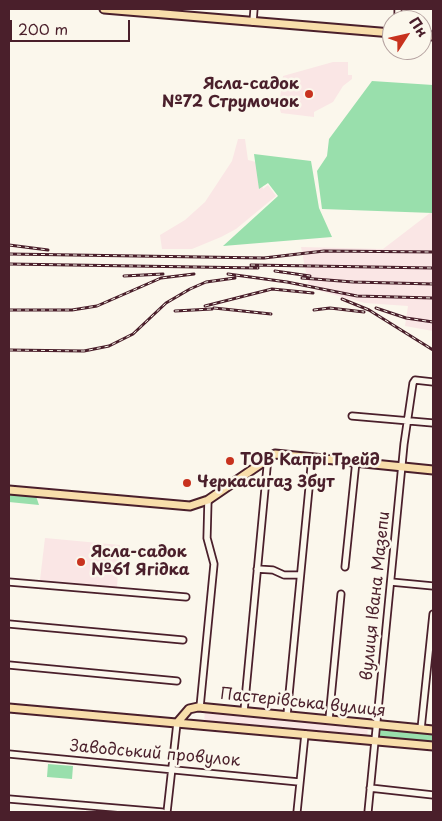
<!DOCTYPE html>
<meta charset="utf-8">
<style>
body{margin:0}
#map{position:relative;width:442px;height:821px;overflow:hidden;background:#fbf7ec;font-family:"Playpen Sans",sans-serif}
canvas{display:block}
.frame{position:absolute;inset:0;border:10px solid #4a1f2b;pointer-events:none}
.north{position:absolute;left:382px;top:10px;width:50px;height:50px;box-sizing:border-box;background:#fbf7ec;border:1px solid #b4a19f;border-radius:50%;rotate:55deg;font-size:14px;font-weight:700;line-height:20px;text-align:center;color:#4a1f2b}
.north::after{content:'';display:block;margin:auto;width:18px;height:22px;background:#c8321e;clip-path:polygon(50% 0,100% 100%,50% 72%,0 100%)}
.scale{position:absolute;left:10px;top:20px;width:120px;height:22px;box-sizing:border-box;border:2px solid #4a1f2b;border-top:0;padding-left:6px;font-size:15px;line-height:18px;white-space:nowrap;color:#4a1f2b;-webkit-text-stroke:4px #fbf7ec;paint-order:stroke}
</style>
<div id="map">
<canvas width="442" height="821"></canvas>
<div class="frame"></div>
<div class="north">Пн</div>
<div class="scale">200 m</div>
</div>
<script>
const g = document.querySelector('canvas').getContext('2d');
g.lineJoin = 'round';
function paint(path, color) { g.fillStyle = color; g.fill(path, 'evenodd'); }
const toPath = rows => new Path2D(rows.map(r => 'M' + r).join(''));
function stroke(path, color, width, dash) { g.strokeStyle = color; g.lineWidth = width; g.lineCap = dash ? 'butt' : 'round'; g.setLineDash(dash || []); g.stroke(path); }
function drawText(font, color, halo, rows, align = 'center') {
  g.font = font + ' "Playpen Sans",sans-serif'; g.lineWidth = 5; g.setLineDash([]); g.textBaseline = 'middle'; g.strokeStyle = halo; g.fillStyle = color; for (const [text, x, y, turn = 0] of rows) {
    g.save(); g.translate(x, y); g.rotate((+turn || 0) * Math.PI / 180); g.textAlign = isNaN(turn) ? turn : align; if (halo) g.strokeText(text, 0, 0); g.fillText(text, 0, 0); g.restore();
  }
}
paint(toPath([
 [333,62,348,62,348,75,352,75,352,79,343,86,333,102,314,112,314,117,281,113,279,106,283,76],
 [238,139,245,139,248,160,256,162,263,189,268,185,276,196,236,229,221,237,192,249,162,249,160,235,185,220,205,202,232,161],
 [430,213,433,213,433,331,405,326,408,306,365,303,309,288,301,247,383,249],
 [45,538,120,545,117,587,40,580],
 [205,710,368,726,367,738,204,722]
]), '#fae6e5');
paint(toPath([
 [372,81,433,85,433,213,322,209,317,171,327,156,329,139],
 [254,154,311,161,319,208,332,237,223,246,278,196,268,183,259,189],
 [9,494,36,496,39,505,9,502],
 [380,727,433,732,433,744,380,739,377,736],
 [48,764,73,766,72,779,47,777]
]), '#99dfac');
const minor = toPath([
 [398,20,398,9],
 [253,22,254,9],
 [352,416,433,423],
 [345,567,356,461],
 [257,569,273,570,284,575,300,575],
 [9,582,186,597],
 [391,582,433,586],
 [9,624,183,640],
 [9,665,177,681],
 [200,707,214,564,207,538,208,500],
 [244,711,268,457],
 [287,715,312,457],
 [329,719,341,594],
 [421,729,433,614],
 [9,754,299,782],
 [370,788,433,795],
 [9,799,162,812],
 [167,812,177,723],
 [297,812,305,734],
 [368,812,404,444,413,383,415,380,433,382]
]);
const major = toPath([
 [104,9,392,33],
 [422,35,433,36],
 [9,490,190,506,208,500,275,454,433,470],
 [9,708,433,746],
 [177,723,189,709,198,707,433,730]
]);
stroke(minor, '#4a1f2b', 9);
stroke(major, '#4a1f2b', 11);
stroke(minor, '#fbf7ec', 5.5);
stroke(major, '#f8deab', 7);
const rail = toPath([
 [9,245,48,250],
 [9,254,264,258,324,251,433,252],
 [9,264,258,268],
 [251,265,433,268],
 [275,271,310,276],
 [228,274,287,282,357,296,433,298],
 [124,276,163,274],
 [302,278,353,282,433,284],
 [342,299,369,310,433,350],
 [205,306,272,289,313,293],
 [214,308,271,314],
 [376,308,406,318,433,322],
 [9,310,72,310,97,306,161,278,194,274],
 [314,310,330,308,364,312],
 [175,311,212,309],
 [9,350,84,351,109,346,133,334,166,303,190,289,206,282,235,278]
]);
stroke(rail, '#4a1f2b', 3);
stroke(rail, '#fbf7ec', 1, [4]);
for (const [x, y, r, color] of [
 [309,94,5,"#c8321e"],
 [230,461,5,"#c8321e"],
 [187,483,5,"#c8321e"],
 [81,562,5,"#c8321e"]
]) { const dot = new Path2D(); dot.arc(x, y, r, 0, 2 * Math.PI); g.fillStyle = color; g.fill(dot); stroke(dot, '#fbf7ec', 2); }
drawText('bold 16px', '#4a1f2b', '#fbf7ec', [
 ["Ясла-садок",299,85,"right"],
 ["№72 Струмочок",299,103,"right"],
 ["ТОВ Капрі Трейд",240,461],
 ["Черкасигаз Збут",197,483],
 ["Ясла-садок",91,553],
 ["№61 Ягідка",91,571]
], 'left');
drawText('16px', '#4a1f2b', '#fbf7ec', [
 ["вулиця Івана Мазепи",376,596,-84],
 ["Пастерівська вулиця",303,703,6],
 ["Заводський провулок",155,754,5]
]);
</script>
